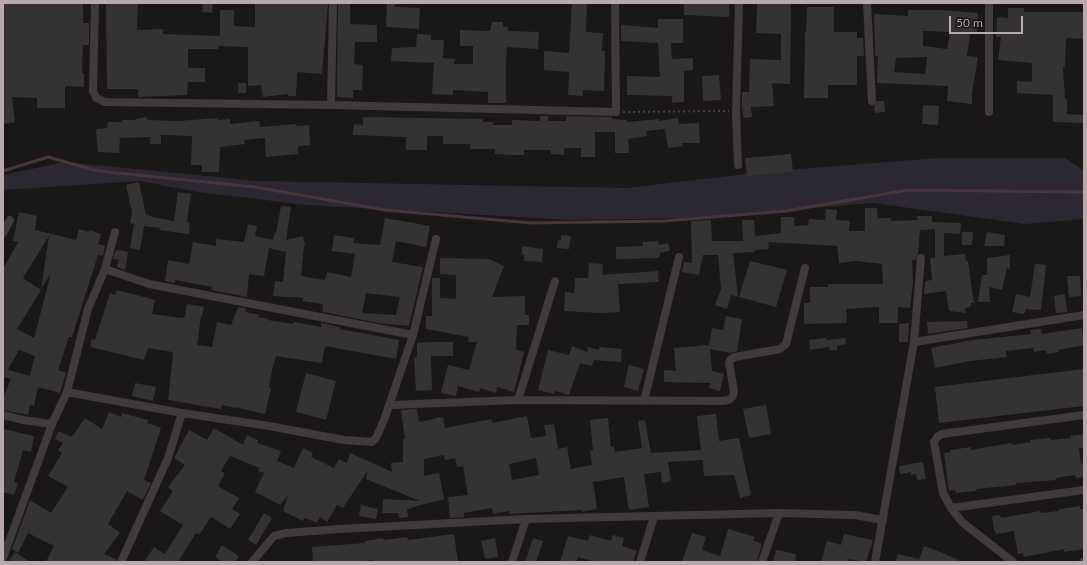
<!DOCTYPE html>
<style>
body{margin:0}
#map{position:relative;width:1087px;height:565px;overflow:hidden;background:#191817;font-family:Lato,sans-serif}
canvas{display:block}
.frame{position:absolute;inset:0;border:4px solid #b8aaac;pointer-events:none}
.scale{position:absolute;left:949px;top:16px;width:74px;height:18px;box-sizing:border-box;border:2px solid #b8aaac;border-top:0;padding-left:5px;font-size:12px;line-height:14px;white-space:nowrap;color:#b8aaac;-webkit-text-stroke:3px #141312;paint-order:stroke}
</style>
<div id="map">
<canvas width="1087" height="565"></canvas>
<div class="frame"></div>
<div class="scale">50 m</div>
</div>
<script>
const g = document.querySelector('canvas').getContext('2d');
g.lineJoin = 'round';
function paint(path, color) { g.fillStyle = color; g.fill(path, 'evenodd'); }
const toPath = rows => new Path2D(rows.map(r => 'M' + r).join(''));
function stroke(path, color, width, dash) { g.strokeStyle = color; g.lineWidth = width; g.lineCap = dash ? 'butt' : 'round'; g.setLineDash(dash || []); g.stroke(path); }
paint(toPath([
 [938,158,1065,158,1084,171,1084,219,1025,224,873,203,686,218,571,220,307,205,198,192,140,181,3,190,3,175,65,162,257,181,627,188,763,172]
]), '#2b2831');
stroke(toPath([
 [3,171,48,157,98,171,255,187,385,210,531,223,664,221,786,211,908,190,1084,192]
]), '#49363d', 3);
paint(toPath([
 [3,3,83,3,83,23,89,23,89,45,83,45,82,73,84,73,84,87,65,86,65,108,37,108,37,98,12,97,15,122,3,124],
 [106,3,138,3,137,30,163,29,163,34,220,36,220,10,234,10,234,26,255,27,255,4,328,3,322,74,297,72,296,96,288,96,288,94,263,97,261,85,248,86,248,47,219,46,218,49,188,49,188,68,205,68,205,82,188,82,187,95,138,97,138,89,107,89],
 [203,3,213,3,212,13,202,12],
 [338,3,350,3,350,24,377,25,377,42,355,42,354,64,363,65,362,90,353,90,353,98,337,97],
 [387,3,395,3,395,7,420,8,419,29,386,27],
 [572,3,587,3,586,32,603,33,602,51,605,51,604,91,583,90,583,96,568,95,569,72,544,70,544,51,569,53],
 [684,3,729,3,729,17,684,15],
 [757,3,791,3,790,84,772,83,774,106,751,107,752,117,744,118,742,108,742,92,749,92,750,59,781,60,781,34,756,33],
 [807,7,834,7,834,32,857,32,857,38,863,38,864,56,857,56,857,85,828,85,828,98,804,98,805,33,806,33],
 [1008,8,1024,8,1024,12,1084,12,1084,39,1066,38,1065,67,1063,67,1065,99,1067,99,1067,114,1084,115,1084,123,1053,122,1053,95,1017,93,1017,81,1032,82,1032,63,998,60,1001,37,996,37,997,17,1008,18],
 [908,10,942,10,978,13,977,34,970,34,967,56,978,57,972,93,972,104,947,101,948,86,877,83,878,56,875,56,874,14,908,16],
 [923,31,950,32,947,49,923,46],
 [927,57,925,74,894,72,896,58],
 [658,19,683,19,683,43,671,43,672,59,693,58,693,70,684,71,684,102,672,103,672,96,627,95,627,76,660,77,658,43,621,41,621,25,658,28],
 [492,22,503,22,503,26,508,27,508,31,539,32,538,49,507,47,506,58,506,103,488,103,488,92,453,90,453,95,432,94,434,63,391,61,392,48,416,47,417,34,431,35,431,40,444,40,443,58,455,59,454,64,473,64,473,46,460,46,460,30,490,31],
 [719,75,721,100,703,101,702,76],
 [238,83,246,83,246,93,238,93],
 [877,101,884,101,885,112,875,113,874,106],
 [923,105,939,106,938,125,922,124],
 [540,116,548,116,548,121,566,121,566,116,612,117,612,119,627,120,627,122,659,119,659,121,678,118,679,124,699,123,700,143,682,143,683,146,668,148,665,129,646,131,647,136,628,139,629,153,615,153,615,132,595,132,595,157,581,157,581,148,564,148,564,155,551,154,551,150,524,150,524,155,511,155,495,154,495,149,470,149,470,144,443,144,443,136,427,136,427,150,406,150,406,137,353,135,354,124,363,125,363,117,483,119,483,122,493,122,493,125,512,125,512,120,540,121],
 [147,117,147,120,178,121,218,118,217,120,230,119,230,124,259,121,260,127,296,124,296,126,309,125,310,145,298,146,298,154,266,157,265,138,244,140,245,144,220,147,219,172,202,172,202,165,191,165,192,136,161,135,161,144,150,144,150,137,120,138,119,153,98,152,96,129,107,128,108,122,122,122,122,120,136,120,136,119],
 [791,154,793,172,747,176,745,158],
 [139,182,146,215,157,218,174,221,178,192,191,194,187,222,190,223,189,234,159,230,160,228,144,226,140,250,130,248,134,224,130,223,132,213,126,185],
 [281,206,291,207,286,240,303,236,305,245,304,246,301,276,325,280,327,272,351,277,355,254,332,251,334,235,354,238,353,243,380,245,385,218,430,226,426,247,396,241,392,262,423,267,409,326,378,323,324,312,322,311,323,304,303,301,303,298,273,296,275,281,283,282,286,252,269,248,264,276,249,274,247,297,211,290,212,287,175,280,175,283,165,281,168,260,189,264,193,242,216,246,216,239,244,242,248,224,257,226,255,236,273,240,275,232,276,233],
 [366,293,400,297,396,315,362,313],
 [865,208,877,208,878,218,891,218,891,221,918,220,917,216,932,216,932,222,961,223,960,234,944,233,944,256,965,254,966,261,968,261,974,303,971,303,971,307,965,308,966,313,949,311,946,291,924,294,925,281,932,280,930,258,935,258,935,229,920,230,918,253,915,260,912,260,913,282,910,308,898,307,898,323,879,323,879,307,846,309,847,323,804,324,804,303,810,303,810,287,828,287,828,284,883,284,882,264,856,261,839,263,837,246,768,242,769,249,755,250,755,252,733,253,738,297,731,295,727,309,715,305,721,289,718,255,703,255,699,275,682,272,684,262,692,263,691,221,711,220,712,241,743,241,742,220,754,220,755,236,781,233,781,217,794,217,794,226,808,225,809,219,825,220,826,209,837,210,836,220,850,221,849,231,865,231],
 [19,212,37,216,35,230,76,240,79,229,89,232,89,230,101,234,98,244,105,246,103,256,98,255,72,337,69,337,58,370,66,373,60,393,38,387,34,406,30,405,28,415,3,410,3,398,11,379,5,377,3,380,3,269,18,242,13,241],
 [49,236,41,289,51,273,34,338,17,329,41,290,23,278],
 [19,350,35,356,30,376,8,370],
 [962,232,973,232,972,245,962,245],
 [987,232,1005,235,1004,246,984,246],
 [561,235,571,236,569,249,557,248,558,240,561,240],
 [658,241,659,245,668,243,670,251,660,253,659,258,616,259,616,247,643,246,643,242],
 [522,246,543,249,542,262,524,261,524,255,522,255],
 [116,250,128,252,125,270,117,267,119,260,113,259],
 [1010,255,1010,269,1007,268,1002,290,989,287,990,302,978,302,982,275,987,275,987,258],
 [440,258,489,259,504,266,492,297,525,296,525,315,529,315,529,325,517,325,516,350,524,352,514,392,497,387,496,393,480,388,479,392,458,386,456,396,441,393,448,365,469,370,477,342,468,342,469,337,426,329,426,316,432,316,432,278,440,278,440,298,456,299,456,275,440,274],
 [750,261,787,270,776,307,739,297],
 [589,263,603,264,602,275,658,271,659,282,618,284,620,312,601,313,564,311,565,292,574,293,575,278,588,278],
 [1035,264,1046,265,1041,310,1026,309,1024,314,1012,312,1016,294,1030,297],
 [1067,276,1080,276,1081,296,1069,297],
 [117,290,155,300,152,314,182,318,185,317,187,304,204,307,202,316,201,316,197,345,212,347,217,322,231,325,238,307,245,308,246,312,259,315,258,317,268,319,268,320,293,324,294,322,321,327,321,323,340,327,340,329,399,340,396,359,325,346,322,363,276,356,272,370,269,387,271,388,265,414,235,407,235,408,222,405,221,409,168,400,173,356,172,352,148,348,144,360,90,347,92,339,95,340,110,293,115,295],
 [1065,294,1067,312,1056,313,1054,296],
 [726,316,742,319,737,351,731,353,710,349,712,371,724,374,720,391,709,388,710,383,664,382,664,370,676,371,674,348,709,345,712,328,723,330],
 [967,321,968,328,928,334,927,322],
 [909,323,908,342,899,342,899,324],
 [1082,328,1084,345,1058,350,1058,352,1047,354,1046,350,1034,352,1033,348,1006,351,1007,357,970,361,935,368,931,348,973,340,1031,334,1030,330,1041,329,1042,334],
 [826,338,826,340,845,338,846,344,837,346,837,350,829,350,829,347,810,350,809,340],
 [430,342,453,342,453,356,431,356,432,390,416,391,414,357,417,357,417,343],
 [572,346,587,352,588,347,599,350,599,347,622,349,621,362,594,360,592,366,580,363,569,395,555,391,554,394,538,390,548,350,569,355],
 [629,365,644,369,638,391,624,387],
 [1084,369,1084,406,939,423,935,387],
 [306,373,336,381,326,420,296,412],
 [135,383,156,387,153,401,132,396],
 [766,405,771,434,749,438,743,409],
 [417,409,419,422,434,419,434,421,435,418,443,417,445,428,492,419,492,423,527,416,531,438,546,436,544,425,554,424,558,449,567,447,571,469,592,465,590,450,593,450,590,420,608,418,611,447,614,446,615,452,642,448,638,421,645,420,651,453,701,450,697,416,716,414,719,441,739,438,751,495,740,498,734,475,704,476,703,460,668,462,671,481,662,483,661,472,644,474,649,507,629,510,624,477,593,482,597,509,582,512,582,510,509,514,509,511,493,514,492,508,464,513,464,517,450,518,448,497,468,495,463,466,457,467,455,458,445,460,444,455,424,459,424,476,439,473,444,499,407,509,408,517,399,518,398,513,382,513,383,499,420,501,366,479,368,470,343,508,337,505,327,522,320,517,317,523,305,518,303,521,283,511,288,495,280,505,255,492,264,473,258,471,260,468,230,456,221,471,225,473,218,486,239,498,232,509,240,514,230,529,211,517,199,535,196,533,178,562,144,562,154,547,165,554,183,525,160,511,173,491,168,487,185,465,174,458,189,430,207,440,214,428,243,445,247,435,258,440,257,443,281,451,277,461,294,468,303,448,313,453,311,457,334,468,339,459,347,463,350,453,392,472,391,463,403,462,403,439,405,439,401,410],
 [536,458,539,475,512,480,509,464],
 [109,412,121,417,122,413,148,420,147,423,161,428,144,480,151,483,143,500,127,491,108,524,120,533,104,554,116,559,116,562,46,562,54,546,28,533,18,553,12,549,30,500,51,513,68,487,48,476,62,453,58,450,63,443,55,439,58,431,72,437,85,418,102,429],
 [3,429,34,436,31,452,23,450,14,482,18,483,14,495,3,492],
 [1084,434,1084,448,1079,448,1081,464,1084,463,1084,477,1076,478,1075,475,1056,478,1056,480,1016,483,1016,485,976,489,976,491,956,493,955,490,949,491,944,453,951,452,950,450,971,447,971,450,1011,443,1012,445,1031,442,1030,440,1051,438,1051,440,1071,438,1070,436],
 [923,462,926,479,917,480,916,474,911,475,911,472,900,474,899,466],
 [361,505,378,509,376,519,359,516],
 [1080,506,1080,509,1084,509,1084,549,1064,552,1064,549,1024,557,1023,553,1018,554,1014,531,996,534,994,529,992,516,1000,515,1001,518,1040,511,1041,513,1059,511,1059,509],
 [264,513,272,518,256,545,248,540],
 [728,529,755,537,753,540,762,544,757,562,682,562,692,533,706,537,702,550,720,556],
 [454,534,458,562,373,562,373,560,358,562,313,562,312,547,365,543,365,541,383,538,384,540,407,537,408,540],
 [844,534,873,540,866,562,849,559,848,562,821,562,827,541,841,545],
 [590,535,611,541,613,535,624,538,622,546,637,551,633,562,596,562,578,557,576,562,560,562,568,536,588,541],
 [495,538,498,557,485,559,481,541],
 [533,538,543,541,536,562,525,562],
 [222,545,239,556,235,562,222,562,215,557],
 [924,546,943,553,962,562,895,562,898,554,919,559],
 [776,550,796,554,795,562,773,562],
 [15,552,30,562,8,562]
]), '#353332');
stroke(toPath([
 [623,112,729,111]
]), '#453f3f', 2, [2, 3]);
stroke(toPath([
 [95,3,93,91,96,98,105,102,331,105,616,112,615,3],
 [867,3,872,101],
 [989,3,989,112],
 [331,105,333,3],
 [738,165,736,111,739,3],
 [3,233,10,220],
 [105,269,149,284,413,335],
 [914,342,1084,315],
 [67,392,182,413,269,426,344,440,372,442,376,438,384,420,413,335,436,239],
 [518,400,555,281],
 [644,401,679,257],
 [390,405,518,400,723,401,729,400,733,396,734,391,729,363,730,360,735,357,780,349,786,344,805,268],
 [3,415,23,420,52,424],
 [951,508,1084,490],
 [3,558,52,424,67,392,88,309,105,269,115,232],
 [121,562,168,458,182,413],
 [252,562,274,536,286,533,340,529,526,519,779,513,855,515,883,520],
 [512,562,526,519],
 [640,562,654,517],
 [762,562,779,513],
 [875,562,914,342,921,258],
 [1013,562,962,522,951,508,943,493,934,442,937,437,942,434,1084,415],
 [1083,562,1084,562]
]), '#403b3b', 8);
</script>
